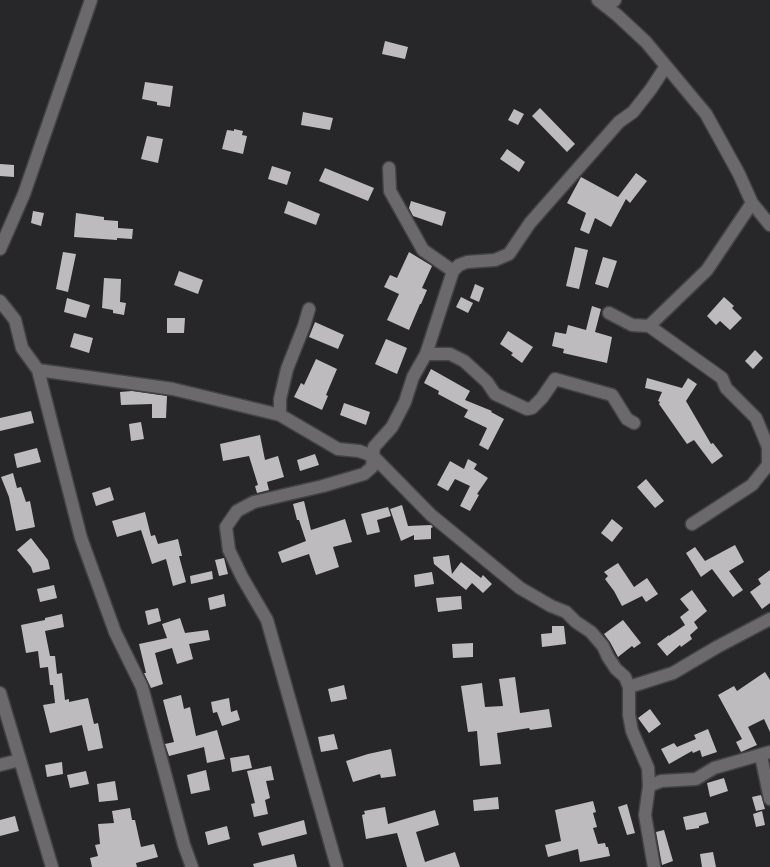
<!DOCTYPE html>
<style>
body{margin:0}
canvas{display:block;background:#272628}
</style>
<canvas width="770" height="867"></canvas>
<script>
const g = document.querySelector('canvas').getContext('2d');
g.lineJoin = 'round';
function paint(path, color) { g.fillStyle = color; g.fill(path, 'evenodd'); }
const toPath = rows => new Path2D(rows.map(r => 'M' + r).join(''));
function stroke(path, color, width, dash) { g.strokeStyle = color; g.lineWidth = width; g.lineCap = dash ? 'butt' : 'round'; g.setLineDash(dash || []); g.stroke(path); }
paint(toPath([
 [385,41,408,47,405,59,382,54],
 [145,82,173,86,170,107,157,105,157,102,142,99],
 [540,108,575,144,567,152,532,116],
 [514,109,524,114,518,125,508,120],
 [303,112,333,118,330,130,301,125],
 [234,129,243,131,242,135,247,136,243,154,222,149,227,130,234,131],
 [147,136,163,139,158,163,141,159],
 [507,149,525,162,519,172,500,159],
 [0,164,14,165,14,177,0,176],
 [272,166,291,172,287,185,268,179],
 [325,168,374,188,368,201,319,181],
 [636,173,647,181,630,203,626,199,611,227,595,218,589,234,580,230,586,213,567,203,581,177,618,197],
 [288,201,320,214,316,225,284,213],
 [411,201,446,212,442,226,413,216,409,208],
 [33,211,44,213,41,226,31,223],
 [76,213,104,217,104,220,118,221,118,228,133,229,132,239,117,238,117,240,74,237],
 [575,247,588,250,579,289,566,286],
 [63,252,76,254,68,292,56,289],
 [409,252,432,266,422,288,427,290,421,304,420,304,409,330,387,320,399,294,384,287,390,275,397,278],
 [603,257,617,261,608,288,595,284],
 [179,271,203,280,198,294,174,285],
 [104,278,121,279,120,302,126,303,124,315,113,313,113,310,102,308],
 [475,284,484,288,479,302,470,298],
 [461,297,473,303,468,313,456,307],
 [724,297,734,306,732,308,742,318,730,330,720,321,716,325,707,316],
 [67,298,90,305,86,318,64,312],
 [592,306,601,309,595,332,612,337,607,363,563,353,564,349,552,346,555,332,566,334,568,325,586,330],
 [167,318,185,318,184,333,167,333],
 [315,322,344,335,338,349,309,337],
 [508,331,533,347,522,363,511,355,513,353,500,344],
 [74,333,93,338,89,353,70,347],
 [386,339,407,348,397,374,375,364],
 [755,350,763,358,753,369,745,361],
 [316,359,337,369,326,395,328,396,322,410,294,397,301,383,304,385],
 [431,369,470,391,465,400,492,411,491,412,504,419,488,450,479,445,487,428,464,417,468,410,438,394,439,391,424,383],
 [647,378,682,388,688,378,697,384,686,401,711,444,713,443,723,456,712,464,694,440,687,444,659,404,660,402,658,401,662,392,645,388],
 [132,391,167,396,166,418,152,418,152,404,121,405,120,392],
 [344,403,370,412,366,425,340,415],
 [31,411,34,423,0,431,0,418],
 [141,422,144,439,131,441,129,424],
 [260,435,265,460,278,456,284,477,267,482,269,490,257,493,255,486,258,485,249,456,223,461,220,444],
 [37,448,41,462,17,468,14,454],
 [315,454,319,465,300,471,297,460],
 [468,459,477,464,474,469,488,478,477,494,479,495,470,511,460,506,470,486,455,479,448,491,437,485,450,461,464,469],
 [13,473,17,488,21,487,26,502,30,501,35,527,16,531,9,497,1,477],
 [646,479,664,501,655,508,637,487],
 [110,487,114,500,96,506,92,493],
 [304,501,311,530,345,519,352,542,333,547,339,567,316,575,309,554,282,563,278,552,306,541,299,520,297,520,293,504],
 [402,505,408,526,431,525,433,527,431,528,431,539,414,540,414,535,401,541,390,509],
 [388,507,391,516,377,520,380,532,367,535,361,514],
 [145,512,151,536,155,535,158,544,178,539,182,556,179,556,186,582,173,586,166,559,152,564,141,530,117,537,112,521],
 [612,519,623,528,612,542,601,533],
 [31,538,48,560,50,569,33,573,31,567,17,550],
 [735,545,744,562,729,571,743,590,733,597,712,569,701,577,686,553,695,547,705,561],
 [449,555,452,574,461,562,481,578,483,575,492,584,483,593,472,583,466,590,434,564,433,557],
 [224,558,228,574,219,576,215,560],
 [618,563,634,587,647,578,658,594,646,602,642,596,622,606,614,591,605,579,608,576,604,572],
 [770,570,770,603,762,609,750,592,761,584,758,579],
 [212,571,213,579,191,584,190,576],
 [432,572,434,584,415,587,414,575],
 [54,585,57,598,40,602,37,589],
 [692,590,707,611,694,622,698,628,690,635,692,639,681,647,680,645,667,656,657,644,669,635,669,636,685,625,680,617,689,610,680,599],
 [224,594,226,606,210,610,208,598],
 [461,596,462,609,438,612,436,598],
 [158,608,161,621,148,625,145,611],
 [62,614,64,627,45,631,50,656,55,656,57,674,62,673,65,700,69,699,69,702,88,698,94,724,98,723,103,748,88,751,82,725,50,733,43,705,55,703,53,685,50,685,48,667,40,668,38,651,26,653,21,625,45,620,45,618],
 [180,618,185,633,208,630,210,640,189,644,193,659,177,664,172,648,155,653,163,684,151,688,144,673,146,673,139,644,167,638,162,624],
 [623,620,641,643,634,648,632,646,618,657,610,642,604,634],
 [552,626,564,626,566,644,542,647,541,634,552,633],
 [473,643,473,657,453,658,452,644],
 [765,672,770,680,770,732,764,719,748,727,757,745,741,752,736,742,742,739,718,695,734,686,737,691],
 [515,677,520,713,549,709,552,727,530,730,529,728,497,733,501,764,480,766,477,731,468,732,461,686,482,683,485,707,503,706,499,679],
 [344,685,347,699,331,702,328,689],
 [181,695,184,709,190,707,196,736,217,730,225,759,207,763,204,747,169,756,165,744,174,742,163,700],
 [229,698,231,712,237,710,240,720,222,726,217,712,213,713,211,702],
 [650,709,661,724,649,733,638,718],
 [708,729,717,752,702,757,700,750,693,753,692,751,669,764,661,749,674,743,677,747,696,739,694,735],
 [334,734,338,749,321,752,318,737],
 [391,749,396,776,381,778,380,774,353,782,346,761,368,754],
 [249,755,252,768,232,772,230,758],
 [62,762,63,774,47,777,45,765],
 [271,766,274,780,266,781,270,798,265,800,268,814,254,817,251,804,255,803,247,771],
 [206,770,210,790,191,794,187,775],
 [86,771,89,784,70,788,67,775],
 [724,778,728,791,710,797,707,783],
 [115,781,118,800,99,802,97,784],
 [761,795,765,809,756,811,752,797],
 [498,797,499,809,474,811,473,800],
 [593,801,596,812,593,813,597,827,593,828,598,844,605,843,606,847,608,847,610,856,580,862,578,849,548,857,545,845,561,841,555,810],
 [627,804,635,833,627,835,618,807],
 [385,807,388,824,435,810,439,825,416,832,425,862,455,852,460,867,407,867,397,833,366,839,362,815,365,814,364,811],
 [130,808,132,820,135,820,141,847,154,844,158,857,136,863,137,867,92,867,90,858,98,856,95,845,100,844,98,824,114,823,112,811],
 [762,811,765,825,756,827,753,814],
 [706,812,709,823,699,826,699,828,686,830,683,817],
 [15,816,19,831,0,836,0,820],
 [304,820,307,834,262,846,258,833],
 [227,826,230,839,208,845,205,832],
 [664,830,673,861,662,865,656,832],
 [713,852,716,867,702,867,700,854],
 [294,854,297,867,254,867,253,864]
]), '#bebbbe');
const minor = toPath([
 [598,0,617,15,646,42,706,114,739,174,752,203,770,225],
 [614,1,615,0],
 [389,168,390,191,423,250,453,271],
 [0,249,24,194,91,0],
 [0,301,15,320,22,348,38,370,81,538,115,632,142,687,184,845,192,867],
 [609,313,632,325,649,326,707,270,752,203],
 [649,326,722,378,726,388,756,418,768,447,768,465,752,485,692,524],
 [426,354,450,354,464,361,487,382,495,394,527,409,532,408,542,398,555,379,612,395,627,419,634,423],
 [38,370,173,389,280,415,338,449,359,451,373,456,374,447,392,427,405,402,413,377,426,354,453,271,459,265,467,262,495,260,509,254,530,223,619,122,633,112,651,89,666,66],
 [280,415,280,399,287,369,304,326,309,309],
 [629,687,673,673,717,647,770,619],
 [0,693,52,867],
 [761,756,770,799],
 [0,765,20,760],
 [649,786,645,815,654,867],
 [337,867,267,620,242,577,229,550,226,527,237,511,254,502,323,486,364,474,372,467,373,456,431,515,520,588,551,606,566,612,576,622,591,632,603,646,608,657,616,669,625,677,629,687,629,715,632,731,648,768,649,786,661,781,696,779,714,768,770,752]
]);
stroke(minor, '#434244', 15);
stroke(minor, '#6b696b', 12);
</script>
